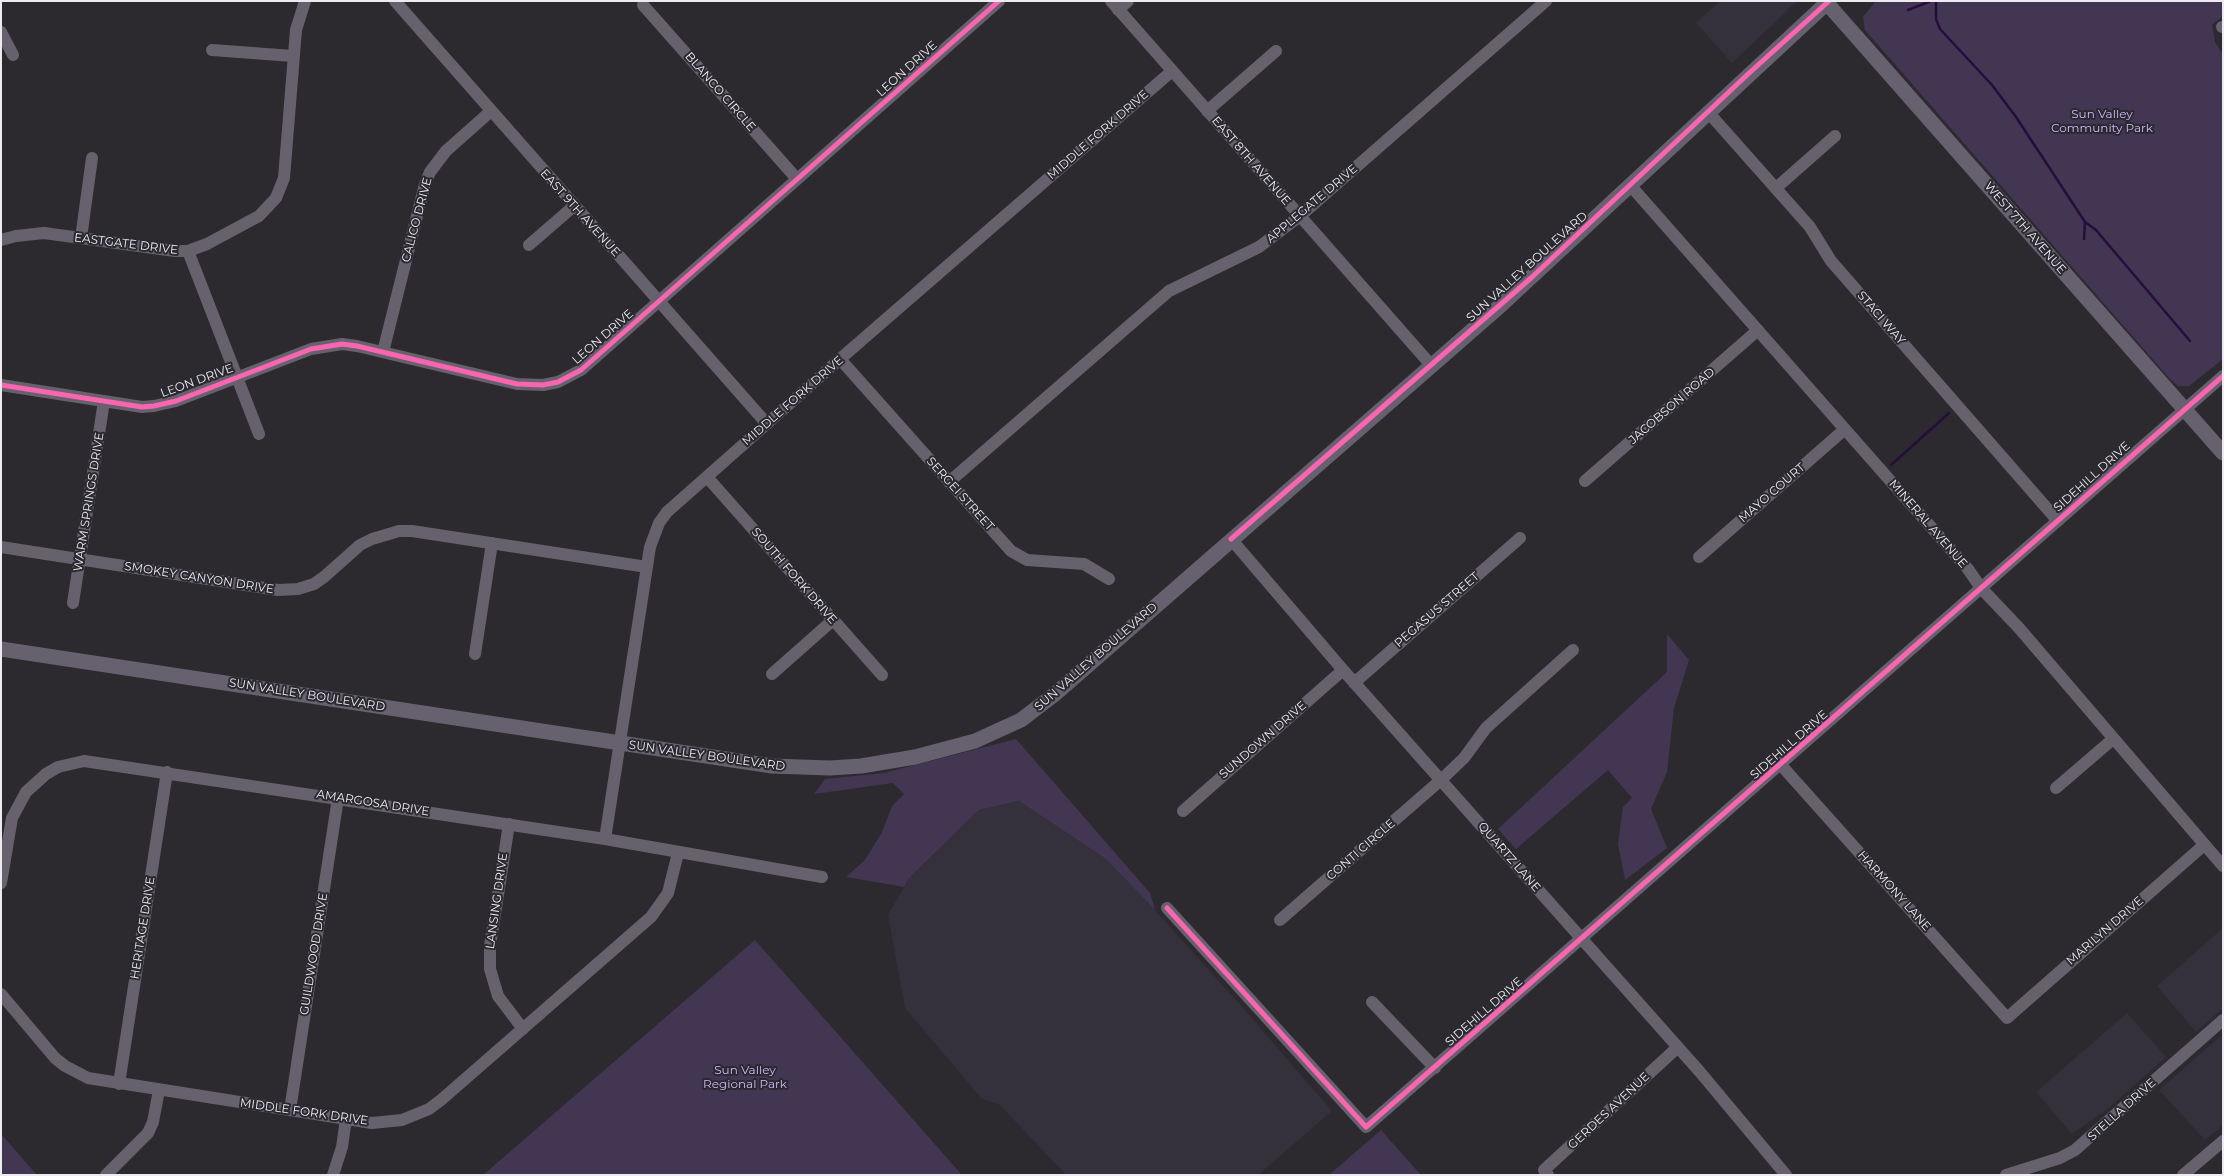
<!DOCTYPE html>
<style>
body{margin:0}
#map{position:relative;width:2224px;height:1176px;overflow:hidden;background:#2c2a2f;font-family:Montserrat,sans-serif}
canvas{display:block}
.frame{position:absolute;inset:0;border:2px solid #ecebef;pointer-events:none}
</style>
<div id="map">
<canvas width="2224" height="1176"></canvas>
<div class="frame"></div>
</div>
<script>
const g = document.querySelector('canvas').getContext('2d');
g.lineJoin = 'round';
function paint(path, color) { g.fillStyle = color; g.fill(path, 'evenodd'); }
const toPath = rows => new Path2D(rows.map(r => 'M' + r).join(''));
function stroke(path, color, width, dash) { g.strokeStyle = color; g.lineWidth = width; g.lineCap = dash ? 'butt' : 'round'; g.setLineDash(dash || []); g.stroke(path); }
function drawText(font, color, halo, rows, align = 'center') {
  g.font = font + ' Montserrat,sans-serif'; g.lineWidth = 4; g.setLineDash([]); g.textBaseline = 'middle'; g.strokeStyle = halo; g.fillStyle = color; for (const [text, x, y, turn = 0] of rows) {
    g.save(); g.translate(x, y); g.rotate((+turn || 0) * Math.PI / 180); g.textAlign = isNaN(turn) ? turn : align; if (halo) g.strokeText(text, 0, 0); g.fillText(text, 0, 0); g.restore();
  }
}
paint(toPath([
 [1720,1,1799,1,1787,9,1788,10,1732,63,1696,23],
 [1019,801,1106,859,1155,910,1244,1009,1332,1111,1258,1175,1066,1175,1000,1105,981,1098,905,1008,888,915,909,878,979,810],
 [2223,928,2223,1008,2196,1032,2157,986],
 [2127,1013,2166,1057,2109,1108,2072,1134,2036,1092],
 [2223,1034,2223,1125,2205,1140,2159,1090]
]), '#34303c');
paint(toPath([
 [1876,1,2223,1,2223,16,2212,25,2215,42,2223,55,2223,359,2189,386,2178,386,2169,378,1865,30,1863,17],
 [1667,634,1689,660,1674,708,1667,772,1651,809,1667,848,1625,880,1618,844,1623,807,1632,798,1608,770,1516,849,1498,829,1667,672],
 [1016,739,1150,893,1155,910,1106,859,1019,801,979,810,909,878,904,887,846,877,865,860,882,832,892,806,904,794,893,783,814,794,825,779,884,773],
 [755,940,962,1175,483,1175],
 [1381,1130,1421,1175,1329,1175],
 [1,1134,37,1175,1,1175]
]), '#423653');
stroke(toPath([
 [1936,1,1936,19,1940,29,1992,85,2016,117,2085,222,2096,230,2190,341],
 [1908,10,1931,1],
 [2084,239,2085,222],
 [1891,465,1949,413]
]), '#250e3d', 2.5);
stroke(toPath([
 [395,1,767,424],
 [1111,1,1431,365],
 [643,5,797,179],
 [1118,10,1128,1],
 [2222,27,2223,27],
 [1,32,13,55],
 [212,50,293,56],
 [1207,111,1276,51],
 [1708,112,1810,227,1831,261,2058,521],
 [1630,185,1968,569,1981,588,2019,628,2223,866],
 [1776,188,1835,136],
 [81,238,92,158],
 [1,240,16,236,44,233,175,251,188,251,207,244,259,216,276,198,284,178,296,30,305,1],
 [529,245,574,206],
 [188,251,259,434],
 [383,352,425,184,430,172,446,151,491,111],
 [840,359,1011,551,1027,560,1084,564,1109,579],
 [1,385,142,407,154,406,176,401,311,349,342,344,357,346,517,384,543,385,558,382,581,370,999,1],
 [707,477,882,675],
 [1585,481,1758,330],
 [949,482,1169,291,1259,247,1300,216,1546,1],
 [1231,539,1343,670,1700,1072,1786,1175],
 [1,547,278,590,298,589,314,584,324,577,360,545,372,539,399,531,412,531,647,567],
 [1699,557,1845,429],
 [73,603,104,401],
 [475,654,492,543],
 [772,674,833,620],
 [1354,683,1520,538],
 [1781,765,2007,1018,2204,845],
 [2056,788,2113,739],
 [1183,811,1343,670],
 [509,824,490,946,490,969,498,996,523,1029],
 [605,839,650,547,659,523,667,512,840,359,1172,71],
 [1,883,12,818,26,792,46,774,58,767,84,761,605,839,822,877],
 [1167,908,1366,1127,2223,376],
 [1280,920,1442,779,1464,758,1486,728,1573,650],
 [1,994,55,1058,65,1066,88,1078,372,1123,402,1120,429,1109,441,1100,651,917,668,893,678,853],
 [1372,1002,1435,1068],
 [119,1084,167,772],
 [290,1110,338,798],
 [106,1175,148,1133,153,1122,159,1090],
 [333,1175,342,1147,346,1119],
 [1548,1175,1544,1170,1678,1047],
 [2006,1175,2060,1158,2075,1150,2223,1020],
 [2183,1175,2223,1141]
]), '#66616d', 12);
stroke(toPath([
 [1825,1,2223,453],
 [1,649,772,766,830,768,861,766,915,757,975,741,1021,720,1055,694,1500,306,1829,1]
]), '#67616f', 15);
stroke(toPath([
 [1,385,142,407,154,406,176,401,311,349,342,344,357,346,517,384,543,385,558,382,581,370,999,1],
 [1231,539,1531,278,1747,75,1829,1],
 [1167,908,1366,1127,2223,376]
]), '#f766af', 5);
drawText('12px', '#ecebef', '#2b2930', [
 ["LEON DRIVE",907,69,-42],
 ["BLANCO CIRCLE",720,92,49],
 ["MIDDLE FORK DRIVE",1098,135,-41],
 ["EAST 8TH AVENUE",1251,161,49],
 ["APPLEGATE DRIVE",1312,204,-40],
 ["EAST 9TH AVENUE",580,213,48],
 ["CALICO DRIVE",417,220,-75],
 ["WEST 7TH AVENUE",2025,228,49],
 ["EASTGATE DRIVE",126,244,7],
 ["SUN VALLEY BOULEVARD",1527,267,-42],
 ["STACI WAY",1881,318,49],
 ["LEON DRIVE",603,337,-41],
 ["LEON DRIVE",197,381,-20],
 ["MIDDLE FORK DRIVE",793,401,-41],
 ["JACOBSON ROAD",1672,406,-41],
 ["SIDEHILL DRIVE",2092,477,-42],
 ["MAYO COURT",1772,493,-41],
 ["SERGEI STREET",960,494,48],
 ["WARM SPRINGS DRIVE",89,502,-81],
 ["MINERAL AVENUE",1928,524,49],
 ["SOUTH FORK DRIVE",794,576,49],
 ["SMOKEY CANYON DRIVE",199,578,9],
 ["PEGASUS STREET",1437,610,-41],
 ["SUN VALLEY BOULEVARD",1096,657,-41],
 ["SUN VALLEY BOULEVARD",307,695,9],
 ["SUNDOWN DRIVE",1263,740,-41],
 ["SIDEHILL DRIVE",1789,745,-41],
 ["SUN VALLEY BOULEVARD",707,756,8],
 ["AMARGOSA DRIVE",373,803,9],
 ["CONTI CIRCLE",1361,850,-41],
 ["QUARTZ LANE",1509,857,49],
 ["HARMONY LANE",1894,891,48],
 ["LANSING DRIVE",497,901,-82],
 ["HERITAGE DRIVE",143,928,-81],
 ["MARILYN DRIVE",2105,931,-41],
 ["GUILDWOOD DRIVE",314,954,-81],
 ["SIDEHILL DRIVE",1484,1012,-41],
 ["STELLA DRIVE",2122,1110,-42],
 ["GERDES AVENUE",1609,1111,-43],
 ["MIDDLE FORK DRIVE",304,1112,8]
]);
drawText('12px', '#cfb6f9', '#2b2930', [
 ["Sun Valley",2102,114],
 ["Community Park",2102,128],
 ["Sun Valley",745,1070],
 ["Regional Park",745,1084]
]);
</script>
